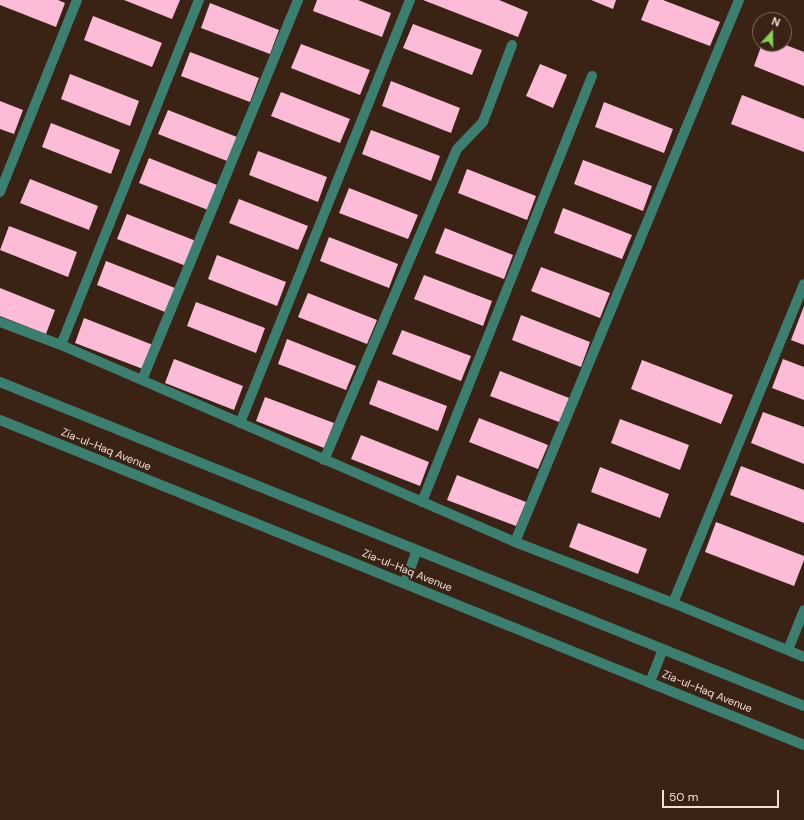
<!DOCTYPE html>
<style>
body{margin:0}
#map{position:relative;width:804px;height:820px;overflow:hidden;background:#3a2214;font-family:"DM Sans",sans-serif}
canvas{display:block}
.north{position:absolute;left:752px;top:12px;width:40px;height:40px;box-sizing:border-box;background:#3a2214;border:1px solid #836e62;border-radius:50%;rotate:21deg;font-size:11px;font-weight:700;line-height:16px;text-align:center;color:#f0dfd7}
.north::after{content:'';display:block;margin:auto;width:14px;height:18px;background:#81d050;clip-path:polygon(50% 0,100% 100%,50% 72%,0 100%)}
.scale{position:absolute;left:662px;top:790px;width:117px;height:18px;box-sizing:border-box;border:2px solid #f0dfd7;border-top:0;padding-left:5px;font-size:12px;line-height:14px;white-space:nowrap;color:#f0dfd7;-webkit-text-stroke:3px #3a2214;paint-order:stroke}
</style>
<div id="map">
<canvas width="804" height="820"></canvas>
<div class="north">N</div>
<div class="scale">50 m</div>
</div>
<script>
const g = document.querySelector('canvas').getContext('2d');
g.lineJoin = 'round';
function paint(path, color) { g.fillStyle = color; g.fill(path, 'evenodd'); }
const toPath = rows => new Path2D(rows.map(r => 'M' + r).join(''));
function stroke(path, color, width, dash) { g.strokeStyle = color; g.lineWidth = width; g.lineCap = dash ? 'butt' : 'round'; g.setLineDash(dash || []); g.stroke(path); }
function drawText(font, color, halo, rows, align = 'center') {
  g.font = font + ' "DM Sans",sans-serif'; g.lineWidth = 4; g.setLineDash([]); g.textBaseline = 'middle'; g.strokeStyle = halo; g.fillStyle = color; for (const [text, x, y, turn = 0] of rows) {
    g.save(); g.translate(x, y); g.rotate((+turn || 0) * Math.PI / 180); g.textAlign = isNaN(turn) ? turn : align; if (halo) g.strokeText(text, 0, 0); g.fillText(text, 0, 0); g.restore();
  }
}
paint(toPath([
 [0,0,58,0,65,3,56,27,0,5],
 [124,0,180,0,172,19],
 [317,0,358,0,391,13,382,37,313,11],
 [423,0,499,0,528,12,518,37],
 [591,0,616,0,613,9],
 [649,0,663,0,720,22,710,46,641,20],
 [210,3,279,30,270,54,201,28],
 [93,16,162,43,152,67,84,40],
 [413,24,482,50,472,75,403,48],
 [301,44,370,70,360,95,291,68],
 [762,44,783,44,804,52,804,86,754,66],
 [190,52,259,78,250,102,181,76],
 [540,64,567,75,553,108,526,96],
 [70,74,139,101,130,126,61,99],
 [391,81,460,108,451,133,382,106],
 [281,92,350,119,340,143,271,116],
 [742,95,804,119,804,152,731,124],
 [0,101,23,110,14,134,0,129],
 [604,102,673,129,664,153,595,127],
 [168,110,237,137,227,161,158,134],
 [51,123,120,150,111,174,42,147],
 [371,130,440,156,431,181,362,154],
 [258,151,327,177,318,202,249,175],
 [149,158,217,185,208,210,139,183],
 [583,160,652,186,643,211,574,184],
 [467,169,536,196,527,220,458,193],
 [30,179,98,206,89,230,20,203],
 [349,188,418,215,408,239,339,213],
 [239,199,308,226,298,250,229,223],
 [563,208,632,235,622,259,554,233],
 [127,214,196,241,186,266,117,239],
 [9,226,77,252,68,277,0,250],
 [445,228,513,255,504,279,435,253],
 [329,237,398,264,389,288,320,261],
 [217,255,286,282,277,306,208,279],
 [106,261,175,288,165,312,97,285],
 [541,267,610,293,600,318,531,291],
 [424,275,492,301,483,326,414,299],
 [0,288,55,310,46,334,0,316],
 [308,293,377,320,367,344,298,317],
 [196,302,265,328,256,353,187,326],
 [804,306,804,345,791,340],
 [521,315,590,342,581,367,512,340],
 [84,318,153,345,143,369,75,343],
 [402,330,471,356,461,381,392,354],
 [287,339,356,366,346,390,278,364],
 [174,359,243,386,234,410,165,383],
 [783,359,804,367,804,400,772,388],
 [642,360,733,395,721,424,631,389],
 [500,371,569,398,559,422,490,396],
 [378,380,447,406,438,431,369,404],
 [265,397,334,423,324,448,256,421],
 [763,412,804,427,804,464,751,443],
 [479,418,548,445,538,469,469,442],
 [620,419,689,445,680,470,611,443],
 [361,435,429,462,420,486,351,459],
 [741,466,804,490,804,523,730,495],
 [600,467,669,494,660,518,591,492],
 [457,475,526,502,516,526,447,500],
 [716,522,804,556,804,560,794,586,705,552],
 [578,523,647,549,638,574,569,547]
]), '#fcbcd8');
stroke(toPath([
 [0,192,77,0],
 [0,322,61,345,515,542,673,603,804,657],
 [61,345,199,0],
 [142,380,298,0],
 [0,382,804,706],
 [0,420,804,745],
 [240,423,410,0],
 [324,460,457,149,483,122,512,45],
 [422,502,592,76],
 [515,542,739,0],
 [405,583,417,550],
 [673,603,804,284],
 [788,650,804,610],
 [650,682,663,649]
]), '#3b7f70', 10);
drawText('11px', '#f0dfd7', '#3a2214', [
 ["Zia-ul-Haq Avenue",106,450,22],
 ["Zia-ul-Haq Avenue",407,571,22],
 ["Zia-ul-Haq Avenue",707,692,22]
]);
</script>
